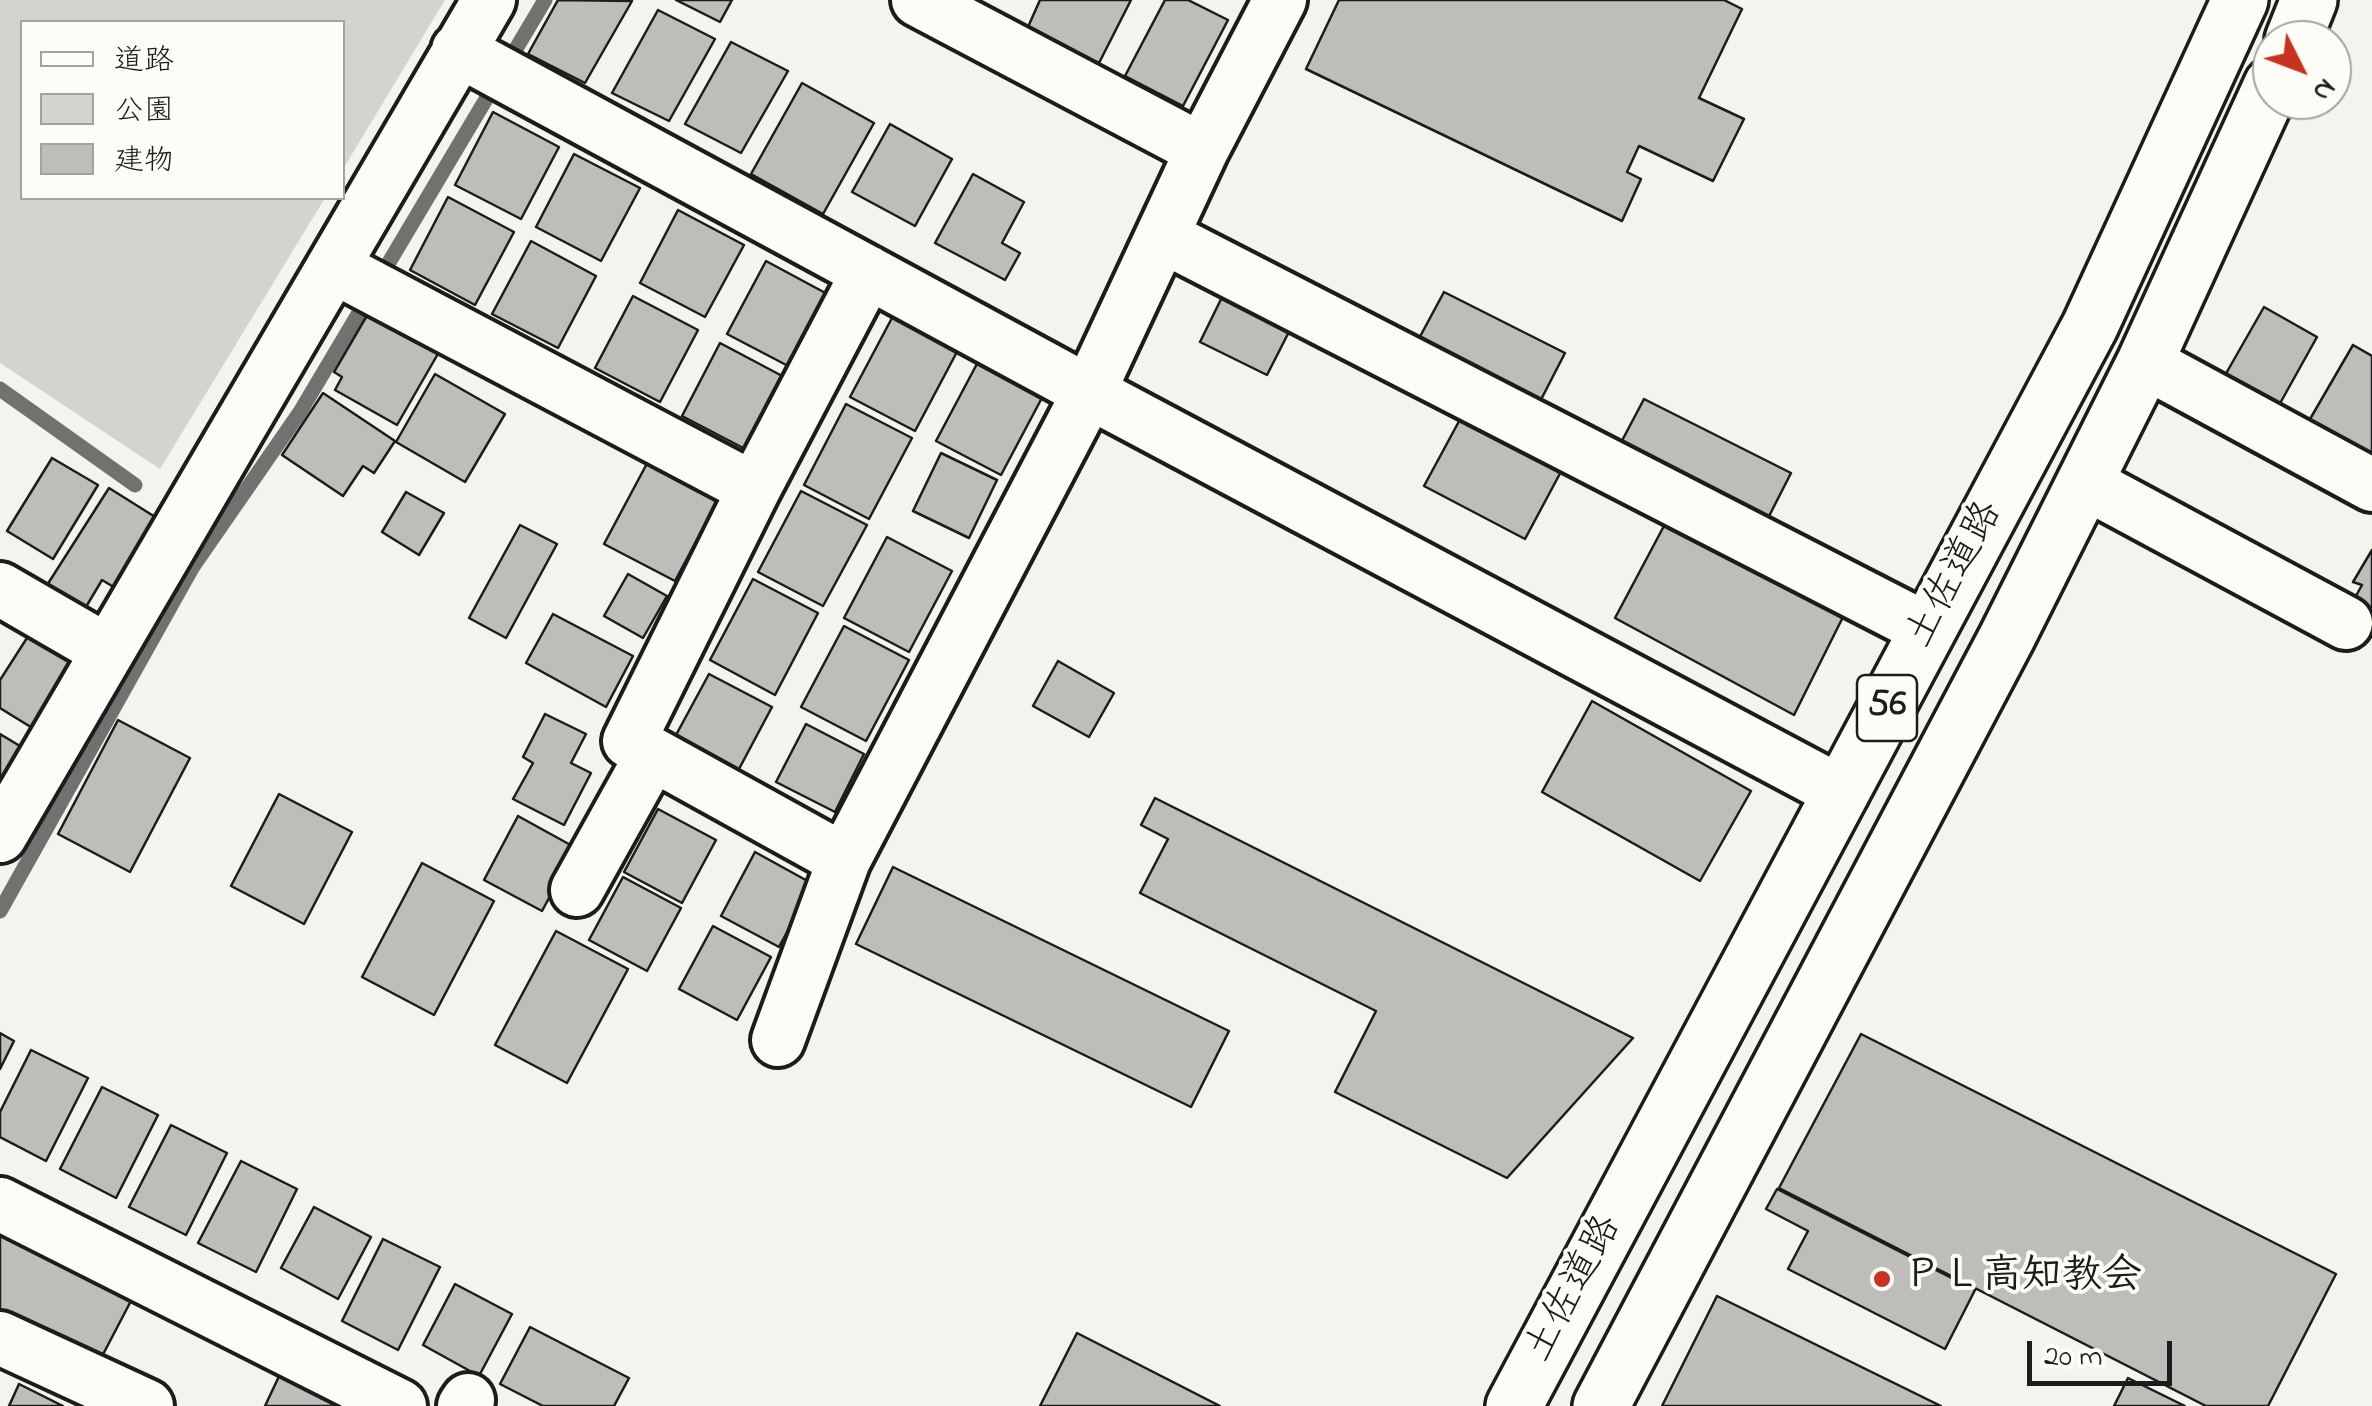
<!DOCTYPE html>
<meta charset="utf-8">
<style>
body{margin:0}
#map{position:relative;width:2372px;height:1406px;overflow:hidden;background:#f4f3ee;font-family:"Indie Flower","Klee One",sans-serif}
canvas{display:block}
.legend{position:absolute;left:20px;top:20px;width:325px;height:180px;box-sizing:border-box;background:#fdfcf7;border:2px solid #a3a29f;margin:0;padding:12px 18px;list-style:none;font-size:30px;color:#1c1c1c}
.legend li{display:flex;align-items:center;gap:20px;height:50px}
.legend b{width:50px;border:2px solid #a3a29f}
.north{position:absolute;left:2252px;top:20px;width:100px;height:100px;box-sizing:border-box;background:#fdfcf7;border:2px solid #a3a29f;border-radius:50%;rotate:132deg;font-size:28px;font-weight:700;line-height:40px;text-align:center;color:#1c1c1c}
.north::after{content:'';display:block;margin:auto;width:35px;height:45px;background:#c8321e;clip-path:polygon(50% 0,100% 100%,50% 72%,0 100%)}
.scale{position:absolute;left:2027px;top:1341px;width:145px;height:45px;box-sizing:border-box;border:5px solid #1c1c1c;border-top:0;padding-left:12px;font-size:30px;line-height:35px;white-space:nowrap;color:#1c1c1c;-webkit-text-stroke:8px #fdfcf7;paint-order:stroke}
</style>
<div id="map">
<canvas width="2372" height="1406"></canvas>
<ul class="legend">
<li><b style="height:12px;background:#fdfcf7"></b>道路</li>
<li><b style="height:28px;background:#d4d3cf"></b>公園</li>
<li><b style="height:28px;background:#bebdba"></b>建物</li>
</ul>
<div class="north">N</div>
<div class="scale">20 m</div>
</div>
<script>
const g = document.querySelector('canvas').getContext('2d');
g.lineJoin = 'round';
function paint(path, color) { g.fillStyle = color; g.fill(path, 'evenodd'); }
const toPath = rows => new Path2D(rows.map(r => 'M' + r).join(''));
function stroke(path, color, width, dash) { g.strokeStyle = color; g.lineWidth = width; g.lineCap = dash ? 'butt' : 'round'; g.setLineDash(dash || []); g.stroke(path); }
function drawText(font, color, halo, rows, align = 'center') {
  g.font = font + ' "Indie Flower","Klee One",sans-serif'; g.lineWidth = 8; g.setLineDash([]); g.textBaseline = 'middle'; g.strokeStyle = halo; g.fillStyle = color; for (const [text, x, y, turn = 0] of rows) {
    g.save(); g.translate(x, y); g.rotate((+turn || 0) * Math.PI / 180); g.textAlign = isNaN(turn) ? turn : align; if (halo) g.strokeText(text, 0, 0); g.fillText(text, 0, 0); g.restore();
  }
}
paint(toPath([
 [0,0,445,0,343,169,342,22,22,22,22,198,325,198,160,469,0,363]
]), '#d4d3cf');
stroke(toPath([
 [0,389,135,485],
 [0,911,192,568,300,412,545,0]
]), '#72716f', 15);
const building = toPath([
 [558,0,632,1,585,83,528,54,558,0],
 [676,0,732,0,720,22,676,0],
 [1040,0,1131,0,1099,63,1028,27,1040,0],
 [1165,0,1188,0,1228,20,1183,106,1125,76,1165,0],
 [1339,0,1724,0,1742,9,1699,98,1744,119,1713,181,1639,146,1627,172,1641,179,1622,221,1306,69,1339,0],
 [658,10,715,39,669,121,612,93,658,10],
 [731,42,788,71,741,153,685,124,731,42],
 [802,83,874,123,823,214,751,174,802,83],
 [493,112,559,147,521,219,455,185,493,112],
 [890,124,952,159,915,226,852,192,890,124],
 [574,154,640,188,601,261,536,227,574,154],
 [973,174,1024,202,1002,243,1020,253,1005,280,935,243,973,174],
 [448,197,514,232,475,305,410,270,448,197],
 [678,210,744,245,705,317,640,283,678,210],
 [531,241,596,276,558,348,492,314,531,241],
 [766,261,831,296,792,368,727,334,766,261],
 [1227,287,1294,322,1267,375,1200,342,1227,287],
 [1444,292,1565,353,1531,419,1409,357,1444,292],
 [633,296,698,330,660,402,595,368,633,296],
 [2264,307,2317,337,2278,407,2224,377,2264,307],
 [369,312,439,352,397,425,335,390,342,377,334,372,369,312],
 [893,316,958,350,915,431,850,397,893,316],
 [720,343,786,378,747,450,682,416,720,343],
 [2353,345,2372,356,2372,465,2306,426,2353,345],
 [979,360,1044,394,1001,475,936,441,979,360],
 [435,374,505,414,465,482,396,442,435,374],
 [323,393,395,441,374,473,363,466,343,496,282,455,323,393],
 [1644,399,1791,473,1764,526,1616,452,1644,399],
 [846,404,912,438,869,519,804,485,846,404],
 [1464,412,1564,466,1525,539,1424,486,1464,412],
 [941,453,997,480,969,538,913,511,941,453],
 [651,456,722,493,675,581,604,544,651,456],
 [52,458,98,485,53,559,7,531,52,458],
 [109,488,160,520,117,589,102,580,80,617,42,593,109,488],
 [801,491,867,525,823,606,758,572,801,491],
 [406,492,444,513,419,555,382,532,406,492],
 [1673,509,1852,599,1794,715,1615,618,1673,509],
 [520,525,557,544,506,638,469,618,520,525],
 [887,537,952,571,909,652,844,618,887,537],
 [2372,550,2372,626,2347,612,2362,585,2353,582,2372,550],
 [628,574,667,596,643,638,604,616,628,574],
 [753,579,818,613,775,695,710,660,753,579],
 [553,614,633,656,606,707,526,663,553,614],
 [844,626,909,660,866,741,801,707,844,626],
 [34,627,79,655,34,729,0,708,0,680,34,627],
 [1058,661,1114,693,1089,737,1033,706,1058,661],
 [709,674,772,707,739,769,676,735,709,674],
 [1592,701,1751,791,1700,881,1542,792,1592,701],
 [545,714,586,734,571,763,591,773,564,825,513,799,533,763,523,757,545,714],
 [118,720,190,758,130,872,58,834,118,720],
 [806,724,864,754,835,812,776,782,806,724],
 [0,734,20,746,0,780,0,734],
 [279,794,352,832,304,924,231,886,279,794],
 [1155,798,1633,1038,1507,1178,1335,1092,1376,1011,1140,893,1168,839,1141,825,1155,798],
 [658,809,716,840,682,903,624,872,658,809],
 [518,816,576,848,542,911,484,880,518,816],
 [755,852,813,884,779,947,721,916,755,852],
 [422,863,494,901,434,1015,362,977,422,863],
 [893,867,1229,1031,1191,1107,856,944,893,867],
 [623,877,681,908,647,971,589,940,623,877],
 [713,926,771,957,737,1020,679,989,713,926],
 [556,931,628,969,567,1083,495,1045,556,931],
 [0,1033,14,1041,0,1069,0,1033],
 [1861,1034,2336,1274,2268,1406,2206,1406,1779,1188,1861,1034],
 [31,1050,88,1078,46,1161,0,1137,0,1112,31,1050],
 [102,1087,158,1115,116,1198,60,1169,102,1087],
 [171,1125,227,1153,186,1235,129,1207,171,1125],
 [241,1161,297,1189,256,1272,198,1243,241,1161],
 [1777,1189,1975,1290,1945,1349,1788,1269,1808,1231,1766,1209,1777,1189],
 [314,1207,371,1237,338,1299,281,1268,314,1207],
 [0,1231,133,1297,98,1364,0,1315,0,1231],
 [383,1239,440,1267,398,1350,342,1321,383,1239],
 [455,1284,512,1314,479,1376,423,1345,455,1284],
 [1717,1296,1941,1406,1662,1406,1717,1296],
 [530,1327,629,1378,614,1406,543,1406,500,1384,530,1327],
 [1077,1333,1220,1406,1040,1406,1077,1333],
 [281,1372,353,1406,265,1406,281,1372],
 [2128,1378,2185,1406,2114,1406,2128,1378],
 [19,1384,63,1406,9,1406,19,1384]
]);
paint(building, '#bebdba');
stroke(building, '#1c1c1c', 2.5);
const minor = toPath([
 [918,0,1202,150],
 [458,50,1089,392,1842,793],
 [1162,236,1903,617],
 [334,267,754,489],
 [2145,362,2372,485],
 [2084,482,2346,623],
 [0,589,107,651],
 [0,836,489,0],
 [844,860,1089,392,1202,150,1280,0],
 [577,890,652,755],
 [778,1040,844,860,629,741,754,489,868,272],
 [0,1204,400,1406],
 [0,1338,147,1406],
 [464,1406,468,1400]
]);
const highway = toPath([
 [2293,40,2309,0],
 [1514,1406,2090,326,2240,0],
 [1601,1406,2007,637,2145,362,2272,85]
]);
stroke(minor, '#1c1c1c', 60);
stroke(highway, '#1c1c1c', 62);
stroke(minor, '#fdfcf7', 52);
stroke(highway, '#fdfcf7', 55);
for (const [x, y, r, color] of [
 [1882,1279,10,"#c8321e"]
]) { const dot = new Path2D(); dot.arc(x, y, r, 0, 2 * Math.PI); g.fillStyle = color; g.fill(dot); stroke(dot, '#fdfcf7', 4); }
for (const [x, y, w] of [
 [1887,708,60]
]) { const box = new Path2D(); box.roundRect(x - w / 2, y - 33, w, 66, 8); g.fillStyle = '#fdfcf7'; g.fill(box); stroke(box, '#1c1c1c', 2.5); }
drawText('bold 38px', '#1c1c1c', null, [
 ["56",1887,708]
]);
drawText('40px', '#1c1c1c', '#fdfcf7', [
 ["土佐道路",1957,576,-62],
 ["土佐道路",1576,1290,-62]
]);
drawText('bold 40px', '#1c1c1c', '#fdfcf7', [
 ["ＰＬ高知教会",1902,1279]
], 'left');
</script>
